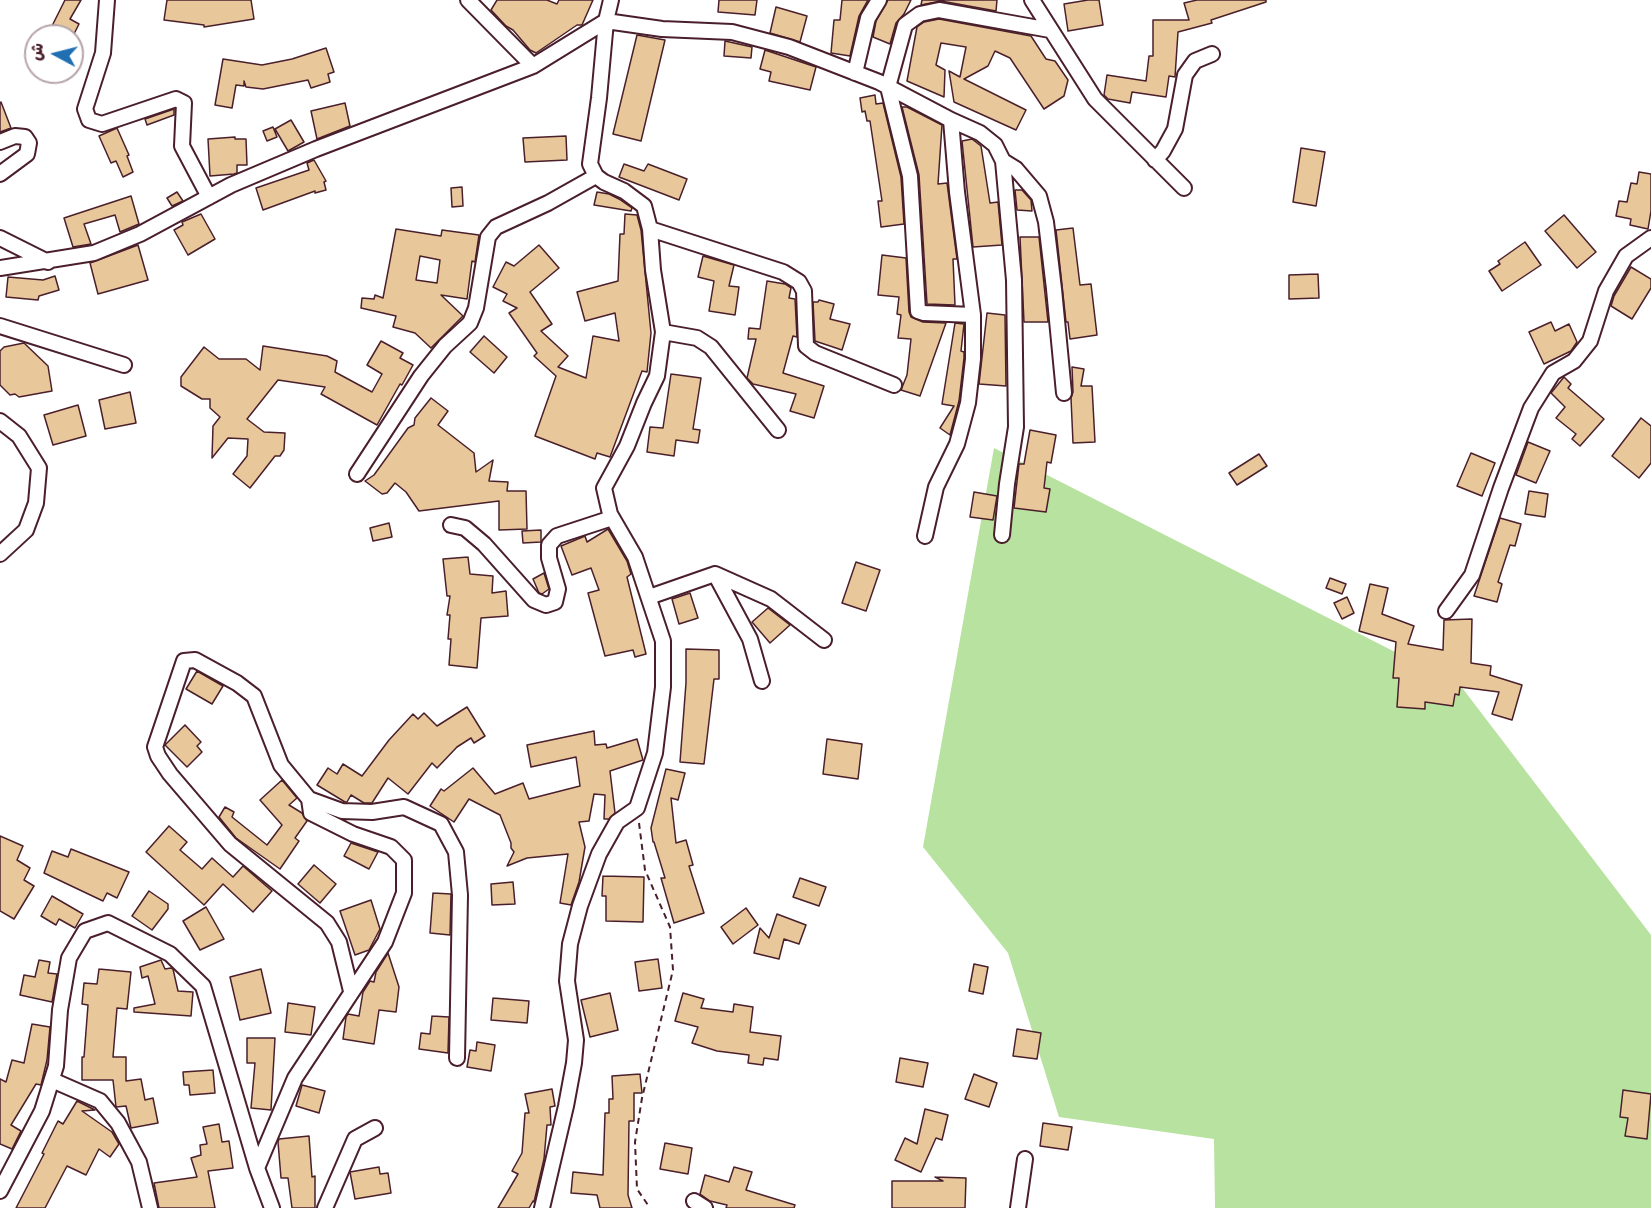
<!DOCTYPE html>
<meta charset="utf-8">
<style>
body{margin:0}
#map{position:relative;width:1651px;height:1208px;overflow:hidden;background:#fff;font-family:Mynerve,"Playpen Sans Arabic",sans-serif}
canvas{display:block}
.north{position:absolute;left:24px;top:24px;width:60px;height:60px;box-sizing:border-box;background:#fff;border:2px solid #b7a5aa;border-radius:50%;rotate:277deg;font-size:16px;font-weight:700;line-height:24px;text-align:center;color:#4a1f2b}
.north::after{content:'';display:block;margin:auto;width:21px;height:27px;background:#1f6fb2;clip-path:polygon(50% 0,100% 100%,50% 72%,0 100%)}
</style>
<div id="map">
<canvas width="1651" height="1208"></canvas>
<div class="north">ش</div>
</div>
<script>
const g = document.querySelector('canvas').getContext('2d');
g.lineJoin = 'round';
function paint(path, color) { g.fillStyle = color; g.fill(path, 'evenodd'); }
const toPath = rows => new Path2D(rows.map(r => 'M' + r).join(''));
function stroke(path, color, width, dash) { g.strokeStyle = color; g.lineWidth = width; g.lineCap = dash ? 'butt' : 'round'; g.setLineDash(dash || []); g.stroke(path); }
paint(toPath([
 [994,448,1460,685,1651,935,1651,1208,1215,1208,1214,1139,1059,1117,1008,953,923,847]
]), '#b8e29f');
const building = toPath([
 [65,0,81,0,70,19,79,24,73,36,47,36,65,0],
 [167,0,251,0,254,19,204,27,204,25,164,20,167,0],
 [497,0,547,0,557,4,559,0,593,0,582,25,577,25,536,53,530,50,513,30,506,26,491,10,497,0],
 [719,0,757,0,755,15,718,12,719,0],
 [842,0,868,0,859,16,850,56,831,53,834,20,840,20,842,0],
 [888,0,911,0,904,14,896,23,890,44,873,37,876,21,888,0],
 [922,0,997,0,996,11,941,1,921,5,922,0],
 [1088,0,1099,0,1103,25,1068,31,1064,4,1088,0],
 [1197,0,1266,0,1266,2,1211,20,1212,23,1178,32,1175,77,1169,76,1166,97,1132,92,1130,103,1108,99,1104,95,1107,75,1146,81,1149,56,1153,56,1153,20,1189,20,1184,3,1197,0],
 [776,7,807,16,800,42,770,33,776,7],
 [939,19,1031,36,1046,59,1055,61,1068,80,1064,96,1044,109,1010,58,995,51,988,66,964,79,1026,110,1016,130,954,102,949,71,960,77,966,47,941,43,936,65,945,70,944,97,907,81,917,27,924,22,939,19],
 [637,35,665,40,641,141,613,134,637,35],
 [725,41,752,47,751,58,724,56,725,41],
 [326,48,334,72,328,74,330,82,311,88,308,80,263,89,246,87,244,81,244,86,236,85,232,108,215,105,223,59,262,65,292,59,326,48],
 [765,50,816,67,810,90,769,81,771,72,760,69,765,50],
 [875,95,876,104,883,103,901,177,904,224,881,227,878,201,882,201,870,121,867,121,865,111,862,112,860,98,875,95],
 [1,102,11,128,0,132,0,103,1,102],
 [345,103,350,126,317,139,311,111,345,103],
 [902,107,907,107,942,125,938,184,947,183,957,259,953,259,955,305,927,304,919,175,902,107],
 [174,109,174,115,147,125,145,119,174,109],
 [291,120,304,142,288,151,275,129,291,120],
 [273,127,277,137,267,141,263,131,273,127],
 [117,128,129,155,127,156,133,172,123,177,116,161,111,163,99,136,117,128],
 [566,136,567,160,525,162,523,138,566,136],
 [235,137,235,139,246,139,247,165,237,165,237,173,234,174,210,176,208,139,235,137],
 [972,139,981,146,990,203,998,202,1002,245,973,247,962,141,972,139],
 [1301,148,1325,152,1316,206,1293,202,1301,148],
 [314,160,326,181,324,182,326,190,315,193,315,191,263,210,256,188,309,170,307,163,314,160],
 [624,164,644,171,648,164,687,179,679,200,619,177,624,164],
 [1639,172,1651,174,1651,211,1648,229,1630,225,1631,219,1616,216,1619,201,1627,202,1631,183,1637,184,1639,172],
 [462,187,463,206,452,207,451,188,462,187],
 [1015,190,1022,190,1031,200,1032,211,1017,210,1015,190],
 [177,192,183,201,172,206,167,198,177,192],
 [597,192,609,194,619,199,632,208,631,211,594,205,597,192],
 [131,196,139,224,120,232,115,215,84,224,91,244,73,247,64,218,131,196],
 [201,214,215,239,188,255,174,230,183,225,182,222,201,214],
 [625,214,637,215,641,230,651,333,647,372,642,371,610,457,597,453,595,459,535,436,556,376,534,356,537,353,509,313,517,308,503,301,507,294,493,287,506,262,514,266,539,245,559,268,530,292,552,324,541,331,568,356,558,367,586,378,593,336,619,341,615,313,585,321,577,292,618,281,620,234,624,234,625,214],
 [1564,215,1596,252,1577,268,1545,231,1564,215],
 [1073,228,1080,285,1091,284,1097,335,1070,339,1068,322,1066,322,1056,230,1073,228],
 [396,229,441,236,442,230,479,235,475,262,472,261,467,299,441,295,463,316,431,348,415,333,393,327,396,316,361,308,362,298,374,299,375,295,383,298,396,229],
 [420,256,440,260,437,283,416,280,420,256],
 [1020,237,1039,237,1048,322,1024,322,1020,237],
 [1525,242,1541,265,1502,291,1489,271,1500,264,1498,261,1525,242],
 [138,245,148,280,98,294,90,263,138,245],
 [882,255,906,258,909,312,911,317,923,322,946,323,920,396,901,390,907,375,911,339,898,338,901,315,897,314,899,297,878,295,882,255],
 [703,256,734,265,729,286,739,287,735,315,709,311,714,281,698,277,703,256],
 [1631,267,1651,279,1651,288,1632,319,1611,306,1614,296,1631,267],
 [1318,274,1319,298,1289,299,1289,275,1318,274],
 [55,276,59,290,39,296,38,300,6,297,8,277,43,280,55,276],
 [767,281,785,284,791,288,789,298,795,299,797,337,793,336,783,373,824,386,814,418,790,411,796,394,753,384,747,378,756,339,748,339,749,328,760,329,767,281],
 [819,300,834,304,830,319,850,324,842,350,815,341,813,302,818,302,819,300],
 [987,313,1005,315,1006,386,979,384,987,313],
 [1551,322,1555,331,1569,324,1577,342,1571,351,1544,364,1529,332,1551,322],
 [955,323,964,324,961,351,964,352,964,358,959,401,950,435,940,428,954,406,942,404,955,323],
 [484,336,507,357,494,373,470,352,484,336],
 [381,341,403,353,400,358,413,365,402,385,400,384,377,425,321,394,325,387,278,380,247,419,264,432,285,433,284,450,280,456,275,456,250,488,233,474,247,456,248,439,228,438,212,458,213,426,220,417,210,408,210,399,202,399,181,386,181,377,204,347,219,359,246,359,260,370,263,346,327,356,337,361,335,372,372,392,382,374,367,365,381,341],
 [24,343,48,366,52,391,19,397,15,394,10,395,0,385,0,351,4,347,24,343],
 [1072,367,1084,369,1081,386,1092,386,1095,442,1073,443,1071,398,1073,392,1072,367],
 [671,374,701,378,693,429,700,430,698,443,676,440,674,456,647,452,650,427,663,428,671,374],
 [1564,377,1571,384,1568,388,1604,419,1580,446,1572,439,1576,434,1556,418,1565,407,1551,393,1564,377],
 [130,392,136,423,105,429,99,400,130,392],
 [431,398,448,411,438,425,474,453,476,472,493,460,489,481,508,482,507,491,526,491,527,529,499,530,499,501,419,511,406,492,395,483,387,493,382,494,365,481,374,475,408,428,414,425,415,418,431,398],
 [78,405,86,436,53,445,44,415,78,405],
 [1641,418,1651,426,1651,463,1639,478,1612,456,1641,418],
 [1030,430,1056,435,1051,463,1047,462,1044,488,1050,489,1046,512,1014,508,1019,464,1024,464,1030,430],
 [1528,442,1550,451,1536,483,1516,475,1528,442],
 [1471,453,1495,463,1482,496,1457,486,1471,453],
 [1259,454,1267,466,1237,485,1229,473,1259,454],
 [1529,491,1548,494,1545,517,1525,514,1529,491],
 [974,492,997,496,993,520,970,517,974,492],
 [1500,518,1521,524,1515,546,1510,545,1498,582,1502,584,1497,602,1474,596,1500,518],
 [389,523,392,537,373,541,370,528,389,523],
 [608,529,627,561,631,574,627,577,646,654,635,657,633,650,605,656,588,593,599,590,591,568,572,575,561,546,585,536,587,542,608,529],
 [541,530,541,542,523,543,522,531,541,530],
 [468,557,470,574,493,576,492,593,506,591,508,616,481,618,477,668,449,665,451,639,448,639,450,615,447,615,450,596,447,596,443,559,468,557],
 [856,562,880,570,866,611,842,603,856,562],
 [544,573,549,589,542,594,539,593,533,579,544,573],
 [1330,578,1346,584,1342,594,1326,588,1330,578],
 [1370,584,1388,588,1382,614,1414,626,1408,644,1443,650,1444,620,1472,619,1471,663,1491,666,1490,675,1522,685,1512,720,1492,714,1499,692,1460,687,1459,695,1455,694,1453,706,1425,702,1425,709,1397,707,1399,678,1393,678,1396,642,1359,631,1370,584],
 [690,593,698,618,679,624,672,599,690,593],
 [1347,597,1354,613,1342,619,1334,603,1347,597],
 [768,608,790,625,770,643,752,622,768,608],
 [686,649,719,650,719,679,714,679,704,764,680,762,686,683,686,649],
 [197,671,223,686,212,704,186,689,197,671],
 [467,707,485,736,474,743,471,738,457,747,437,768,432,763,408,794,388,778,372,803,364,803,351,795,347,802,345,802,317,785,328,768,337,774,343,764,362,776,389,740,413,714,418,719,424,713,437,726,467,707],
 [185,725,201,742,197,746,202,752,187,767,165,745,185,725],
 [594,731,595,745,606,744,607,748,637,739,643,760,610,771,615,813,609,819,604,819,605,795,594,794,589,821,579,822,585,847,579,882,571,905,560,903,568,854,527,858,507,866,514,852,511,848,511,843,500,815,469,799,454,822,430,806,441,789,444,791,473,768,495,794,523,783,529,799,580,786,576,757,531,767,527,745,594,731],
 [827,739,862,744,858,779,823,774,827,739],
 [666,769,685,773,678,800,671,798,676,843,686,840,693,865,689,866,704,913,674,923,661,878,665,878,654,842,653,842,651,828,666,769],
 [282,780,297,798,289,805,302,813,307,821,295,838,299,841,280,869,236,838,219,817,225,807,234,812,232,817,267,845,282,825,260,800,282,780],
 [169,826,187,842,180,850,202,869,212,858,233,877,243,866,272,891,253,912,223,884,204,905,146,852,169,826],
 [0,836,23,846,17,860,30,868,24,880,34,886,14,919,0,911,0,836],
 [351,843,378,852,369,869,344,856,351,843],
 [71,849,129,872,117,898,107,893,103,901,44,873,52,851,68,857,71,849],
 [314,865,336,884,320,903,298,884,314,865],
 [603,876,644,877,643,922,606,921,606,896,602,896,603,876],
 [800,878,826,887,819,906,793,897,800,878],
 [513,882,515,904,492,905,491,884,513,882],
 [149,891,168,904,168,909,152,930,132,916,149,891],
 [433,893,451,894,450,935,430,933,433,893],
 [52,896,83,914,75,928,59,919,56,925,41,916,52,896],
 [371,900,380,929,369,950,355,955,340,911,371,900],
 [206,907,224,939,200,950,183,921,206,907],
 [746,908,758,925,733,944,721,927,746,908],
 [777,914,806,925,799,944,784,939,779,959,754,953,760,928,769,938,777,914],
 [388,953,399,987,396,1012,379,1010,374,1044,343,1039,346,1017,348,1014,359,1016,363,992,370,981,374,982,376,972,388,953],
 [658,959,662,988,639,991,635,962,658,959],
 [39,960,50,962,48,973,57,974,52,1002,20,995,24,975,35,977,39,960],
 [161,960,165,969,171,968,173,969,178,991,193,992,191,1016,134,1012,134,1008,155,1004,148,976,142,978,140,967,161,960],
 [974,964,988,967,983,994,969,991,974,964],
 [99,969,131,972,127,1009,117,1008,113,1057,126,1057,126,1081,141,1079,145,1100,153,1098,158,1123,131,1128,126,1106,116,1107,113,1080,82,1080,82,1057,84,1057,88,1005,82,1004,84,983,97,984,99,969],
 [261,969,271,1013,240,1020,230,977,261,969],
 [610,993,618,1030,590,1037,581,1000,610,993],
 [683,993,704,999,701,1008,733,1012,734,1004,753,1007,750,1032,781,1036,778,1060,764,1058,763,1065,748,1063,749,1055,717,1051,692,1043,698,1027,675,1021,683,993],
 [493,998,529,1001,527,1023,491,1020,493,998],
 [288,1003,315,1007,311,1035,285,1032,288,1003],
 [432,1016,449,1017,448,1053,419,1049,421,1033,430,1034,432,1016],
 [32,1024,50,1027,47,1060,41,1085,36,1084,11,1125,21,1131,12,1149,0,1144,0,1079,6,1082,12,1060,24,1063,32,1024],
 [1017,1029,1041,1033,1037,1059,1013,1056,1017,1029],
 [247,1038,275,1038,271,1110,251,1108,255,1063,247,1063,247,1038],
 [477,1042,495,1045,491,1071,467,1067,470,1050,476,1051,477,1042],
 [900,1058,928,1063,923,1087,896,1082,900,1058],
 [213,1070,215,1093,190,1095,189,1085,184,1085,183,1072,213,1070],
 [640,1074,642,1093,634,1093,634,1121,629,1121,628,1195,632,1208,600,1208,597,1195,571,1193,573,1172,603,1175,605,1113,609,1113,609,1099,613,1099,612,1076,640,1074],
 [974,1074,997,1083,989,1107,965,1099,974,1074],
 [302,1085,325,1091,319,1113,296,1106,302,1085],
 [552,1089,555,1106,550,1107,551,1125,547,1125,544,1159,534,1202,533,1201,529,1208,498,1208,518,1174,512,1171,522,1153,525,1113,529,1113,525,1094,552,1089],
 [1623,1090,1651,1094,1647,1139,1625,1136,1628,1118,1620,1117,1623,1090],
 [77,1101,95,1110,82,1111,112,1132,119,1144,110,1157,99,1149,86,1175,67,1166,45,1208,16,1208,44,1154,42,1153,58,1121,63,1124,77,1101],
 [925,1109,948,1115,942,1140,936,1138,921,1172,895,1160,905,1138,917,1144,925,1109],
 [1043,1123,1072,1127,1068,1150,1040,1146,1043,1123],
 [219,1124,222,1142,229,1141,233,1168,208,1171,215,1208,159,1208,154,1183,197,1177,191,1158,201,1155,200,1145,207,1144,203,1127,219,1124],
 [309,1136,312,1177,315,1176,315,1208,292,1208,288,1178,281,1178,278,1142,279,1139,309,1136],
 [665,1143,692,1148,688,1174,660,1169,665,1143],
 [379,1167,380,1174,388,1173,391,1193,355,1199,350,1172,379,1167],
 [734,1167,752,1172,746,1190,795,1205,794,1208,726,1208,727,1205,710,1201,700,1194,705,1175,729,1182,734,1167],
 [935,1177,966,1178,965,1208,892,1208,892,1181,943,1181,935,1177]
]);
paint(building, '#e8c89a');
stroke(building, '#4a1f2b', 1.5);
const minor = toPath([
 [107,0,103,53,85,109,89,120,102,124,176,99,184,103,182,146,209,197],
 [468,0,533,66],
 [1032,0,1095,99,1184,188],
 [855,73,868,18,879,0],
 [0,142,15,136,25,137,29,143,27,154,0,174],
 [1155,160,1163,151,1175,129,1185,75,1195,61,1212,54],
 [650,229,783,272,799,282,804,291,806,346,815,353,894,385],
 [0,238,48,262],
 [0,268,94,253,140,234,231,185,316,149,533,66,606,21,662,29,732,32,789,47,879,82,951,120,980,133,995,145,1003,161,1016,169,1039,196,1046,222,1054,289,1064,393],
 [973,315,924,313,918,311,910,176,888,87,905,25,920,14,939,10,1050,30],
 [0,326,124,365],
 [663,332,697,338,711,347,778,430],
 [0,421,19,436,39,468,36,503,26,530,0,554],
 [357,474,421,376,445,346,470,323,476,308,488,237,496,227,548,203,596,176],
 [451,525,465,528,484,544,534,600,546,605,555,602,558,589,549,558,549,545,557,536,612,518],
 [1002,535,1007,484,1016,427,1014,280,1003,161],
 [925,536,936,487,957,444,968,403,973,359,973,315,957,192,951,120],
 [715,574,750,639,762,681],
 [649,597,715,574,771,599,824,640],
 [1446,611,1472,575,1501,488,1531,408,1553,373,1574,361,1590,341,1606,291,1626,256,1651,238],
 [351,991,339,942,327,923,230,844,170,774,158,756,155,747,184,661,195,660,237,683,254,696,281,765,309,799,342,811,372,812,404,807,441,824,456,852,460,895,457,1058],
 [52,1080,100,1101,118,1123,139,1162,150,1208],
 [257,1168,295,1078,385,942,404,893,404,860,391,847,353,834,311,813,309,799],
 [0,1191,42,1111,56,1066,60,1010,69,958,85,931,108,923,170,954,203,986,257,1168,272,1208],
 [694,1201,705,1208],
 [325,1208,355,1139,375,1128],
 [542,1208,566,1106,574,1063,576,1040,567,981,570,944,580,906,599,854,617,822,637,808,655,753,663,687,663,641,635,557,610,514,604,488,627,446,644,403,657,376,663,332,653,270,650,229,644,206,624,191,604,182,596,176,590,164,599,98,606,21,611,0],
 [1018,1208,1025,1159]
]);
stroke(minor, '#4a1f2b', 18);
stroke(toPath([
 [639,823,645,870,670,927,673,970,642,1098,635,1142,637,1189,650,1208]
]), '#4a1f2b', 2, [6, 4.5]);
stroke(minor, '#fff', 14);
</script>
